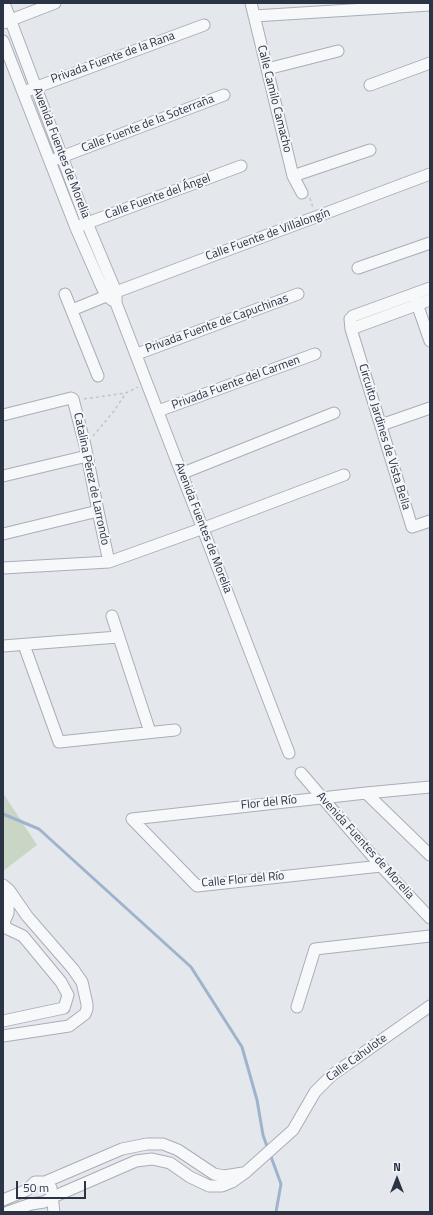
<!DOCTYPE html>
<meta charset="utf-8">
<style>
body{margin:0}
#map{position:relative;width:433px;height:1215px;overflow:hidden;background:#e4e7ec;font-family:"Titillium Web",sans-serif}
canvas{display:block}
.frame{position:absolute;inset:0;border:4px solid #2b3445;pointer-events:none}
.north{position:absolute;left:377px;top:1159px;width:40px;height:40px;-webkit-text-stroke:3px #f4f6f9;paint-order:stroke;rotate:0deg;font-size:11px;font-weight:700;line-height:16px;text-align:center;color:#2b3445}
.north::after{content:'';display:block;margin:auto;width:14px;height:18px;background:#2b3445;clip-path:polygon(50% 0,100% 100%,50% 72%,0 100%)}
.scale{position:absolute;left:16px;top:1181px;width:70px;height:18px;box-sizing:border-box;border:2px solid #2b3445;border-top:0;padding-left:5px;font-size:12px;line-height:14px;white-space:nowrap;color:#2b3445;-webkit-text-stroke:3px #f4f6f9;paint-order:stroke}
</style>
<div id="map">
<canvas width="433" height="1215"></canvas>
<div class="frame"></div>
<div class="north">N</div>
<div class="scale">50 m</div>
</div>
<script>
const g = document.querySelector('canvas').getContext('2d');
g.lineJoin = 'round';
function paint(path, color) { g.fillStyle = color; g.fill(path, 'evenodd'); }
const toPath = rows => new Path2D(rows.map(r => 'M' + r).join(''));
function stroke(path, color, width, dash) { g.strokeStyle = color; g.lineWidth = width; g.lineCap = dash ? 'butt' : 'round'; g.setLineDash(dash || []); g.stroke(path); }
function drawText(font, color, halo, rows, align = 'center') {
  g.font = font + ' "Titillium Web",sans-serif'; g.lineWidth = 4; g.setLineDash([]); g.textBaseline = 'middle'; g.strokeStyle = halo; g.fillStyle = color; for (const [text, x, y, turn = 0] of rows) {
    g.save(); g.translate(x, y); g.rotate((+turn || 0) * Math.PI / 180); g.textAlign = isNaN(turn) ? turn : align; if (halo) g.strokeText(text, 0, 0); g.fillText(text, 0, 0); g.restore();
  }
}
paint(toPath([
 [3,793,37,845,3,871]
]), '#c9d6c5');
stroke(toPath([
 [3,814,39,829,191,967,242,1047,257,1100,263,1135,268,1149],
 [270,1154,281,1184,276,1212]
]), '#9fb4cc', 3);
const minor = toPath([
 [4,3,87,223,116,292,116,303,289,753],
 [251,3,293,176,302,193],
 [254,16,430,5],
 [3,23,55,3],
 [3,41,76,228,101,285,106,295,112,300],
 [267,69,338,51],
 [370,85,430,63],
 [29,90,204,25],
 [56,159,224,95],
 [293,176,370,150],
 [82,225,241,166],
 [358,268,430,243],
 [430,288,353,316,350,319,351,329,412,527,430,521],
 [65,294,98,376],
 [415,298,430,341],
 [72,310,116,292,430,174],
 [351,329,430,300],
 [137,354,298,294],
 [158,411,315,354],
 [3,415,71,398,73,399,85,445,98,511,109,562],
 [381,425,430,408],
 [183,473,334,413],
 [3,476,87,456],
 [3,534,98,511],
 [3,568,109,562,212,525,344,475],
 [112,616,150,732],
 [24,645,59,742,175,730],
 [3,646,118,637],
 [301,773,381,866,430,918],
 [366,793,430,855],
 [132,819,366,793,430,787],
 [132,819,197,886,381,866],
 [3,885,9,890,27,916,73,969,82,982,87,1004,87,1009,85,1014,69,1026,3,1036],
 [6,928,4,922,8,913,9,890],
 [297,1007,315,949,430,936],
 [3,1021,64,1008,68,995,61,982,23,936,6,928],
 [45,1182,51,1188,54,1212],
 [3,1200,27,1190,35,1182,45,1182,122,1149,147,1144,163,1144,178,1150,214,1174,224,1176,243,1173],
 [8,1212,31,1204,44,1202,53,1197,136,1161,152,1159,170,1163,190,1177,209,1186,222,1186,232,1182,246,1172,293,1130,315,1092,332,1075,430,1006]
]);
stroke(minor, '#a9aeb7', 13);
stroke(toPath([
 [310,198,313,208],
 [84,399,126,393,138,387],
 [93,436,114,411,126,393]
]), '#c2c5cb', 1.5, [3, 3]);
stroke(minor, '#f7f8fa', 11);
drawText('12px', '#2b3445', '#f4f6f9', [
 ["Privada Fuente de la Rana",113,58,-20],
 ["Calle Camilo Camacho",274,99,76],
 ["Calle Fuente de la Soterraña",148,124,-21],
 ["Avenida Fuentes de Morelia",61,153,69],
 ["Calle Fuente del Ángel",158,197,-20],
 ["Calle Fuente de Villalongín",268,235,-20],
 ["Privada Fuente de Capuchinas",217,324,-20],
 ["Privada Fuente del Carmen",236,383,-20],
 ["Circuito Jardines de Vista Bella",384,437,73],
 ["Catalina Pérez de Larrondo",91,479,78],
 ["Avenida Fuentes de Morelia",203,528,69],
 ["Flor del Río",269,803,-6],
 ["Avenida Fuentes de Morelia",365,846,48],
 ["Calle Flor del Río",243,880,-5],
 ["Calle Cahulote",357,1058,-36]
]);
</script>
